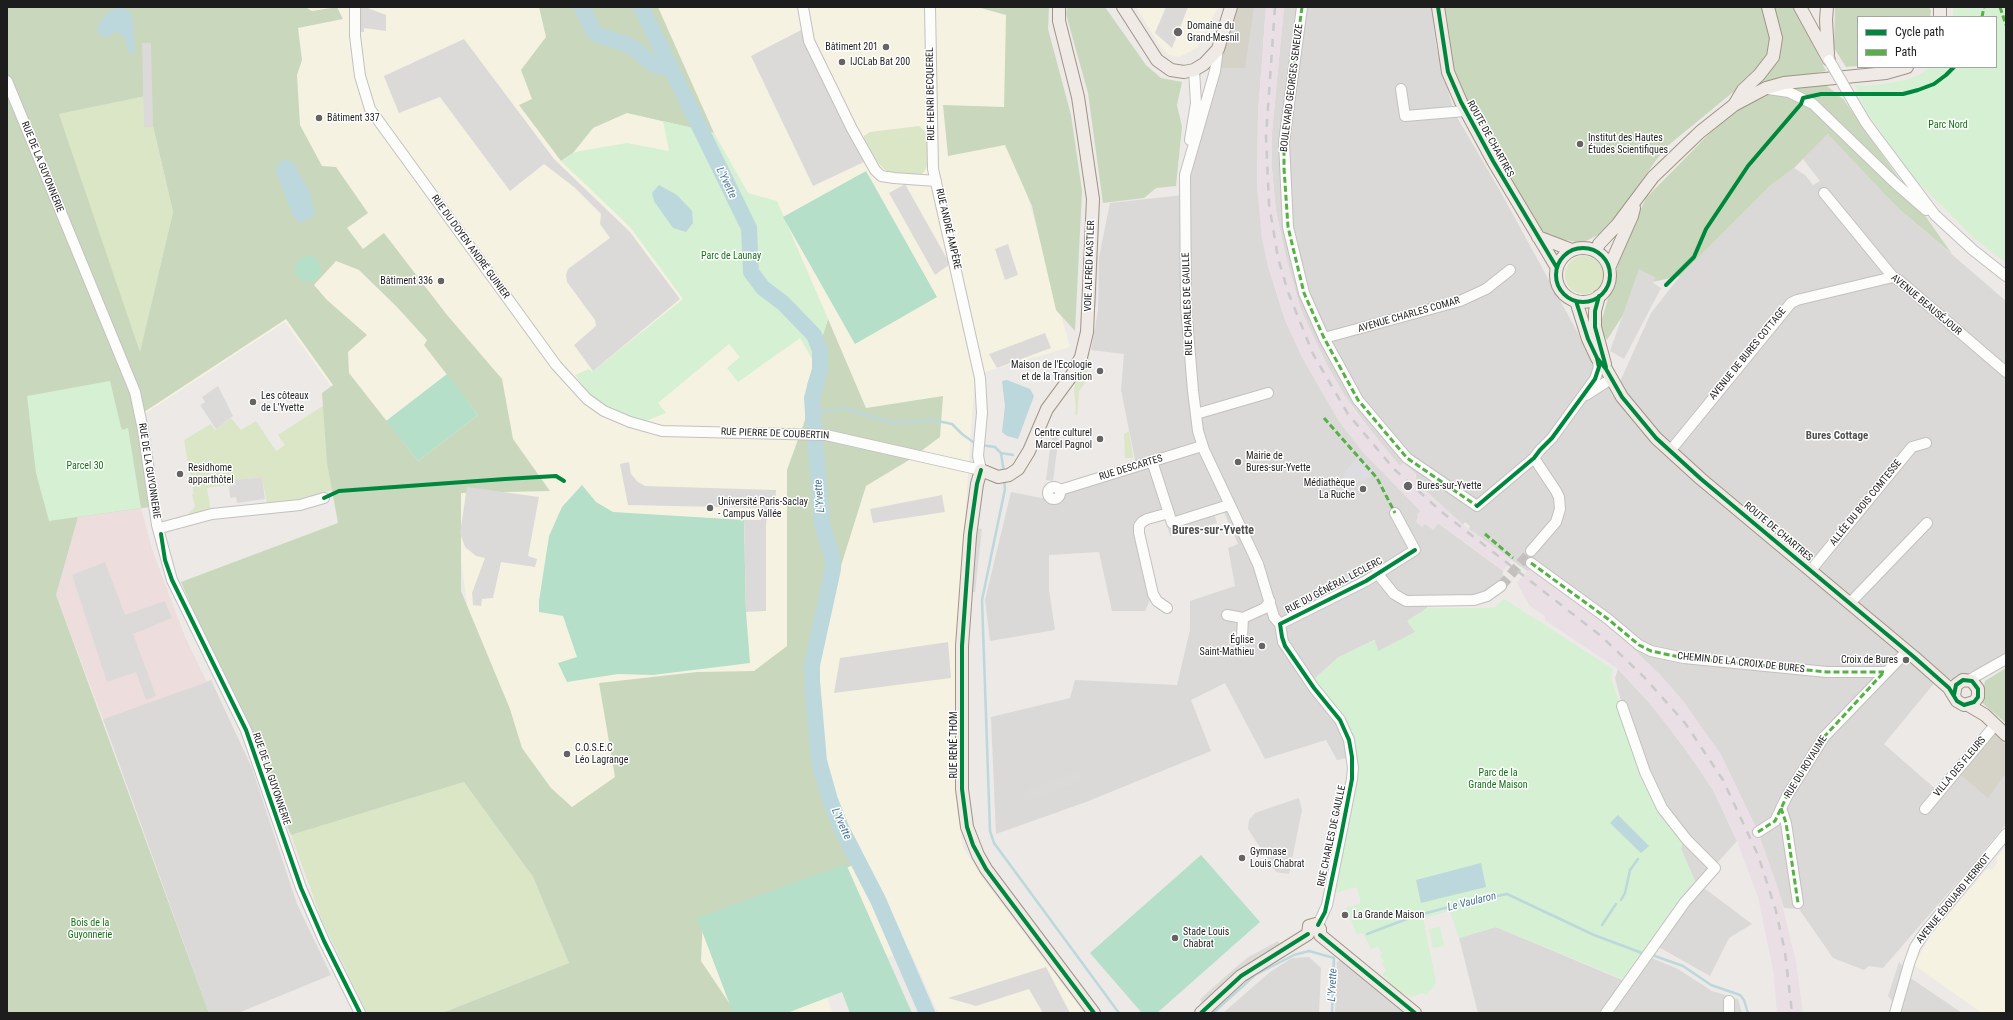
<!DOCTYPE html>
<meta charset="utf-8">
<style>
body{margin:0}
#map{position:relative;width:2013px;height:1020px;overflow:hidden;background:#ece9e6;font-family:"Roboto Condensed",sans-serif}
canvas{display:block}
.frame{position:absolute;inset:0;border:8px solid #1d1d1d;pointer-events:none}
.legend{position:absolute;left:1857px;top:16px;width:140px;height:52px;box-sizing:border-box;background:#fff;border:1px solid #a5a5a5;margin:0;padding:5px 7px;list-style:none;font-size:12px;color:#1d1d1d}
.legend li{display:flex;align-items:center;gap:8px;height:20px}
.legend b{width:20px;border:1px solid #a5a5a5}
</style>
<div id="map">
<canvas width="2013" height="1020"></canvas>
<div class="frame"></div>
<ul class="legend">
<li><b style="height:5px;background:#00873e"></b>Cycle path</li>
<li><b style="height:5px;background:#55b145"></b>Path</li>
</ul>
</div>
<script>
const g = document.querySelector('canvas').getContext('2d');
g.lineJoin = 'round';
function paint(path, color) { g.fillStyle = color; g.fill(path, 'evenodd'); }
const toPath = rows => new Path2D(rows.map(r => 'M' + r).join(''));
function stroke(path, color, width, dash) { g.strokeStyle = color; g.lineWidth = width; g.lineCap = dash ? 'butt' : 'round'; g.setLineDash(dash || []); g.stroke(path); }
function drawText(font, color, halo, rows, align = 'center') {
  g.font = font + ' "Roboto Condensed",sans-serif'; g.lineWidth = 3; g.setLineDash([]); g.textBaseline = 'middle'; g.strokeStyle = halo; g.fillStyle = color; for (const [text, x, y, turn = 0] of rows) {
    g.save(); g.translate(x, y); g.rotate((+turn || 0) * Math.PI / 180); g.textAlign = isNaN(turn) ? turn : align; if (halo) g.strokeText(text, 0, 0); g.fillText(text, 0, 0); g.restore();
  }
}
paint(toPath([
 [1235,7,1266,7,1258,114,1257,186,1268,266,1285,320,1303,359,1339,421,1362,451,1421,511,1416,522,1425,524,1438,523,1503,571,1501,586,1487,596,1427,601,1427,608,1408,621,1416,632,1378,652,1374,640,1339,657,1314,679,1340,720,1352,757,1337,760,1326,740,1265,759,1225,683,1191,700,1211,751,1086,802,996,834,991,717,1070,698,1075,680,1177,685,1190,630,1190,601,1235,586,1228,548,1238,544,1223,510,1172,523,1169,513,1142,522,1153,594,1145,611,1112,611,1099,552,1049,555,1049,590,1055,630,990,641,985,600,1011,492,1046,499,1060,490,1136,465,1121,390,1124,354,1091,350,1098,310,1099,257,1110,203,1184,195],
 [1284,7,1432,7,1436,46,1454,112,1499,189,1613,397,1651,313,1680,276,1771,185,1794,168,1805,175,1813,185,1820,181,1803,159,1828,134,1843,146,1899,209,2006,301,2006,656,1953,680,1941,675,1884,744,1939,792,1995,725,2006,735,2006,824,1969,869,1883,968,1869,966,1864,970,1833,958,1799,909,1784,908,1758,832,1721,755,1683,701,1662,677,1616,632,1534,569,1527,571,1469,529,1470,526,1465,522,1463,525,1415,481,1416,474,1404,463,1400,466,1382,445,1344,395,1316,345,1301,310,1289,270,1276,211,1272,170,1272,132],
 [1618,669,1655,709,1697,765,1713,790,1737,841,1699,883,1695,881,1681,849,1683,840,1664,806,1621,701,1615,678],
 [211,680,252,768,297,904,331,975,238,1013,209,1013,103,719],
 [1700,885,1752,924,1729,938,1710,976,1655,945],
 [1496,927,1627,982,1647,956,1678,969,1712,991,1738,999,1742,1013,1478,1013,1459,938],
 [1309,957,1321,968,1319,1013,1223,1013,1270,972,1292,958],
 [1341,959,1408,1013,1335,1013,1337,962],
 [1909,977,1962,1013,1900,1013]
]), '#dbd9d7');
paint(toPath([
 [141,508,152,549,185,637,207,682,103,719,56,595,78,517]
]), '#eddddd');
paint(toPath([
 [1266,7,1284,7,1272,132,1272,170,1276,211,1283,245,1301,310,1332,375,1354,410,1400,466,1404,462,1416,474,1414,476,1417,479,1415,481,1463,525,1511,560,1503,571,1439,523,1433,530,1425,524,1422,527,1416,522,1419,518,1417,516,1420,511,1362,451,1339,421,1303,359,1285,320,1268,266,1262,239,1257,186,1258,114],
 [1534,569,1616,632,1662,677,1683,701,1721,755,1758,832,1778,888,1796,962,1803,1013,1777,1013,1774,975,1758,897,1737,841,1713,790,1678,739,1642,694,1618,669,1546,621,1544,615,1530,606,1517,583,1527,571]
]), '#e9dfe5');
paint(toPath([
 [148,7,1014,7,1014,148,1070,347,975,375,963,549,958,669,957,808,963,847,983,879,1084,1013,938,1013,909,949,837,978,842,992,827,998,833,1013,611,1013,471,633,451,486,338,396,285,322,146,413],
 [1136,7,1218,7,1197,48,1179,57,1168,55,1160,46],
 [2006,846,2006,1013,1982,1013,1914,965,1932,933,1986,870,1993,869,1997,863,1997,857]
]), '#f5f2e2');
paint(toPath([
 [1235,7,1254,7,1245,68,1218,68],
 [1994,733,2006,746,2006,773,1988,798,1960,774]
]), '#d5d2c8');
paint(toPath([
 [146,96,173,212,140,353,59,114],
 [919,126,926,132,928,136,928,164,924,172,919,176,891,174,885,170,879,164,863,140,864,136,870,132],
 '1565 275a19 19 0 1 1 38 0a19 19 0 1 1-38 0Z',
 [1090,351,1086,381,1079,391,1077,416,1075,414,1076,407,1074,391,1076,381],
 [338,396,354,484,297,500,267,504,262,477,236,480,236,484,207,488,211,512,184,518,195,507,192,494,194,494,193,490,184,440,211,424,215,430,231,418,241,430,256,421,276,451,285,445,278,435],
 [1129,431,1133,458,1125,458,1124,434],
 [464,782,533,877,569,963,442,1013,367,1013,323,923,291,835]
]), '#dbe6c7');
paint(toPath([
 [7,7,305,7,312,11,337,7,343,19,298,28,302,60,297,75,300,125,322,166,336,167,368,213,347,228,363,249,384,233,447,315,502,379,513,439,550,491,461,493,461,591,510,709,522,748,551,788,572,807,615,777,599,683,697,672,754,671,787,646,787,470,805,420,807,385,828,319,866,408,943,396,940,437,909,460,866,486,840,569,809,685,814,757,831,814,854,865,703,917,701,961,736,1013,442,1013,569,963,533,877,464,782,291,835,181,582,338,523,327,463,322,393,333,385,286,319,135,418,150,507,78,517,56,595,209,1013,7,1013],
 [146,96,173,212,140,352,59,114],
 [336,261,359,270,396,306,427,340,424,345,478,415,418,461,349,373,348,352,367,335,327,300,314,285],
 [539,7,658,7,714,133,627,113,593,128,573,153,561,161,519,105,532,99,521,70,546,37],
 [977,7,1049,7,1048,29,1071,115,1082,191,1075,331,1056,310,1032,206,1005,145,948,156,943,105,1004,107,1006,15],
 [1067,7,1105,7,1146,65,1161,78,1182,82,1177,105,1182,127,1176,186,1156,188,1144,198,1103,203,1088,93,1066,14],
 [1441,7,1795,7,1826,71,1732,93,1665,148,1604,232,1582,243,1550,237,1535,224,1470,112,1452,69],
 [1835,7,1929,7,1931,11,1930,17,1858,17,1858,66,1846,67,1834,48],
 [1826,85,1844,100,1952,254,1899,209,1828,134,1794,168,1771,185,1680,276,1643,284,1607,340,1599,329,1624,245,1646,198,1711,132,1758,92],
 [2006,668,2006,723,1981,702,1985,681]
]), '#c9d8bd');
paint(toPath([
 [1953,7,2006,7,2006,263,1974,238,1912,176,1862,105,1855,85,1870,86,1902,81,1919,75,1930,67,1996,67,1996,17,1953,17],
 [663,121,714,133,748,193,777,201,828,319,814,362,800,338,738,382,727,368,740,357,729,344,658,403,666,413,643,422,606,408,590,396,575,375,589,369,592,372,683,299,630,227,561,161,573,153,580,151,627,143,669,151],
 [110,381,121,427,122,430,128,428,141,508,49,521,36,473,27,396],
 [1504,599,1613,669,1611,678,1627,726,1683,840,1681,849,1695,881,1690,892,1643,957,1637,958,1623,979,1496,927,1459,938,1450,911,1423,918,1436,982,1432,989,1427,992,1429,995,1422,993,1411,997,1398,991,1382,974,1386,971,1382,963,1384,962,1380,955,1382,954,1378,946,1371,949,1363,933,1357,935,1346,908,1361,903,1357,887,1335,893,1358,775,1352,731,1314,679,1339,657,1375,640,1378,651,1415,632,1407,621,1427,608,1494,608],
 [1440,927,1444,946,1433,948,1429,929]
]), '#d6f0d3');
paint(toPath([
 [866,171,937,297,855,344,783,217],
 '295 269a13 13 0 1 1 26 0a13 13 0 1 1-26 0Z',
 [447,374,478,415,418,461,386,421],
 [582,485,596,502,613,512,744,520,746,612,750,663,653,675,618,674,567,682,558,663,577,657,563,616,539,612,539,601,549,536,562,507],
 [1201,855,1260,922,1157,1013,1142,1013,1090,953],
 [846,864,912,1013,850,1013,842,992,787,1013,733,1013,697,918]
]), '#b5dfc9');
paint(toPath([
 [359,7,365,7,386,15,386,31,364,28,364,32,359,32],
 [1166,7,1188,7,1172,48,1155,33],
 [1063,22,1068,28,1085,98,1100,201,1096,307,1093,310,1096,209],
 [801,30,864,162,813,186,751,56],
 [464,39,554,159,630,232,680,299,593,371,574,345,596,326,595,320,567,282,566,275,568,269,610,238,600,224,601,214,574,187,544,164,510,191,440,97,399,113,385,79,384,76],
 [142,43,151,43,153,127,144,127],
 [905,184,950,264,935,275,889,193],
 [1008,244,1018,275,1005,280,995,249],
 [1639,269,1656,278,1653,283,1661,288,1624,359,1610,351],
 [1045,333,1051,348,997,368,989,354],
 [218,386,233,416,216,429,200,405,205,402,202,397],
 [1052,434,1059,435,1053,481,1046,480],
 [629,462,631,474,638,482,645,486,776,490,775,509,768,508,766,525,766,611,746,612,744,520,761,520,762,508,628,505,620,464],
 [262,477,265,499,237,503,236,497,230,498,229,486,236,485,235,480],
 [467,487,539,497,528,556,537,559,535,567,501,562,493,598,482,599,481,606,473,605,472,593,485,558,476,556,465,547,460,533],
 [942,495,945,512,873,523,870,509],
 [1211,503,1217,523,1170,536,1165,518],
 [975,528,982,529,975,592,968,592],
 [105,562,125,615,165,601,172,618,133,634,156,696,146,700,136,672,107,682,72,575],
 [948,642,951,678,834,693,840,658],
 [1080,770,1083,780,1028,802,1024,792],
 [1299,798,1302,810,1289,874,1276,872,1248,829,1249,820,1255,813],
 [1335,803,1342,805,1337,832,1330,830],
 [1327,847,1334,849,1328,876,1321,874],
 [1278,941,1281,947,1203,1006,1200,999,1235,968,1247,958],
 [1899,962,1904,967,1893,1002,1888,996],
 [1046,967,1070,1013,1043,1013,1029,989,976,1006,948,998]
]), '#dcdad9');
paint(toPath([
 [1359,454,1377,474,1350,487,1343,475]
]), '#dddce0');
paint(toPath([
 [116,8,125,9,132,15,135,53,129,54,125,38,116,31,108,38,97,33,98,27,105,15],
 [282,159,293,162,310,193,315,215,301,223,293,216,275,169],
 [659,185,677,195,692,211,693,223,686,232,673,228,654,201,652,193],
 [1007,380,1030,389,1034,396,1018,439,1007,436,1002,432,1005,406,1002,381],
 [1618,815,1649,846,1641,853,1610,823],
 [1481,863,1486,887,1421,903,1416,880]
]), '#bcd8dc');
stroke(toPath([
 [813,413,845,408,892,423,933,420,952,424,962,434,976,444],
 [981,445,995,447,1001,453,1004,473],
 [1001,453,1013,455],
 [1004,480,1005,489,982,600,990,831,994,843,1119,1013],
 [1621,900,1625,893,1630,870,1638,859],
 [1602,925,1616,904],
 [1367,934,1412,917,1467,902,1507,894,1594,935,1642,953],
 [1652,955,1683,966,1711,985,1740,995,1744,1000,1748,1013],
 [1213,1013,1255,975,1294,955,1309,951,1334,958,1332,1013]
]), '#bcd8dc', 2.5);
stroke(toPath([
 [582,7,593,31,598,35,626,44,635,49,654,65,670,69],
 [641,7,749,228,751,272,763,288,783,303,814,335,820,350,820,370,812,398,813,413,822,524,832,556,833,569,812,665,812,681,819,761,830,800,841,828,878,900,927,1013]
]), '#bcd8dc', 16);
stroke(toPath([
 [1501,586,1531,551]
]), '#c3c0be', 10, [10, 5]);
const minor = toPath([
 [355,7,355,36,360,76,370,109,556,365,587,399,604,411,630,422,662,431,826,435,981,470,978,456,982,413,980,378,933,169,930,7],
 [803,7,809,41,852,129,875,170,881,176,894,178,936,181],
 [1302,7,1284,142,1288,227,1304,293,1324,338,1358,400,1407,458,1477,506,1534,458,1540,450,1552,438,1595,379,1599,367,1597,358],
 [1218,49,1215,71,1185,175,1186,306,1193,391,1198,431,1204,450,1258,564,1274,617,1280,624,1283,642,1314,688,1340,720,1349,740,1353,768,1352,779,1327,905,1318,925],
 [7,81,135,392,143,430,157,525,172,580,246,730,301,888,324,941,360,1013],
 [1401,89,1405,116,1465,111],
 [1768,89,1789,92,1813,104,1895,183,1926,210],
 [1854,103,1866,123,1935,215,1973,250,2006,276],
 [1190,140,1196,103,1194,70],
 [1824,193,1893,277,1900,281,2006,372],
 [1324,338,1460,301,1486,289,1510,270],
 [1586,395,1611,379],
 [1196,414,1268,393],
 [1670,451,1791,303,1797,300,1893,277],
 [1152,461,1172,523,1229,505],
 '1048 493a6 6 0 1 1 12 0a6 6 0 1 1-12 0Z',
 [1060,490,1202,446],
 [160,528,212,514,300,505,324,498],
 [1531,551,1556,522,1560,509,1559,497,1556,491,1534,458],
 [1531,563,1608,619,1639,645,1651,651,1684,658,1827,672,1884,672],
 [1811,570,1912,447,1926,443],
 [1377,573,1394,594,1406,601,1474,600,1487,596,1501,586],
 [1850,603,1927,523],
 [1167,608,1157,601,1153,594,1139,533,1139,526,1142,522,1147,519,1169,513],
 [1227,615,1243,618],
 [1243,618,1265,608,1270,601],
 [1280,624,1366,581,1415,550,1395,513],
 [1242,637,1243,618],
 [1969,680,2006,659],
 [1781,808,1786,823,1798,903],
 [1925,809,1995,725],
 [1758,832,1775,821,1787,796,1824,737,1907,651],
 [1729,1001,1729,1013],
 [1606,1013,1685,902,1715,868,1687,840,1662,808,1645,772,1622,706],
 [1895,1013,1909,964,1915,947,1925,932,2006,834]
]);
const major = toPath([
 [1059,7,1059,21,1078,97,1093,199,1087,332,1081,357,1072,375,1047,409,1029,451,1018,469,1009,475,998,477,981,470,977,484,970,536,962,646,962,789,967,827,978,855,986,869,1094,1013],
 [1123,7,1157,60,1171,70,1184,72,1194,70,1204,64,1218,49,1231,7],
 [1438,7,1448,72,1461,102,1493,161,1557,268],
 [1800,7,1829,60],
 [1827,7,1826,20,1828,54],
 [1940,17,1940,7],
 [1734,105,1743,90,1759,75,1773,57,1776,38,1768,7],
 [1538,237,1572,250],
 '1556 275a27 27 0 1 1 54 0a27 27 0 1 1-54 0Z',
 [1596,251,1599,244,1617,225,1653,177,1700,132,1734,105,1766,88,1784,83,1886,73,1907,67],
 [1609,268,1632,216,1634,208],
 [1599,296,1595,311,1595,327,1605,364],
 [1576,301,1588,339,1597,358,1606,369,1622,397,1656,438,1701,479,1914,657,1949,688,1957,701,1964,705,1974,702,1978,697,1978,689,1972,681,1963,680,1956,685,1954,695],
 [1968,705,1985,715,2006,735],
 [1308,934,1309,926,1316,924,1320,929,1320,935],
 [1320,935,1415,1013],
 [1201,1013,1241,976,1308,934]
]);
stroke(minor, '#c3c1c0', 12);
stroke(major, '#a09485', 14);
stroke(minor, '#fcfcfb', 10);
stroke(major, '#efeae5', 12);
stroke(toPath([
 [1275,7,1266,136,1269,204,1278,258,1288,292,1313,354,1348,414,1394,469,1443,513,1601,636,1644,677,1685,723,1723,780,1758,855,1776,911,1785,952,1792,1013]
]), '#cacac9', 2.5, [8, 8]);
const minorBridge = toPath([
 [1829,60,1854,103]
]);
stroke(minorBridge, '#c3c1c0', 12, []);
stroke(minorBridge, '#fcfcfb', 10);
stroke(toPath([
 [1302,7,1284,142,1284,168,1288,227,1304,293,1324,338,1358,400,1407,458,1477,506],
 [2000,7,2006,25],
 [1982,17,1984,7],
 [1324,418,1377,478,1395,513],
 [1485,534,1513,558],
 [1531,563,1608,619,1639,645,1651,651,1684,658,1827,672,1884,672],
 [1781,808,1786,823,1798,903],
 [1758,832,1775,821,1787,796,1824,737,1884,672]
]), '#55b145', 3, [6, 3]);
stroke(toPath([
 [1438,7,1448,72,1461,102,1493,161,1557,268],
 '1556 275a27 27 0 1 1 54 0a27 27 0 1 1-54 0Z',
 [1666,285,1694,257,1706,229,1748,166,1801,104,1803,98,1821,94,1903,94,1918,90,1934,84,1946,75,1954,67],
 [1599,296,1595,311,1595,327,1606,367],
 [1576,301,1588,339,1597,358,1606,369,1622,397,1656,438,1701,479,1914,657,1949,688,1957,701,1964,705,1974,702,1978,697,1978,689,1972,681,1963,680,1956,685,1954,695],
 [981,470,977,484,970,533,962,646,962,789,967,827,973,845,986,869,1094,1013],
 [324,498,339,491,505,479,556,476,564,481],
 [1477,506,1534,458,1540,450,1552,438,1595,379,1599,367,1597,358],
 [161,534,165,560,172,580,246,730,301,888,324,941,360,1013],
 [1318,925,1325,912,1341,836,1352,779,1352,757,1349,740,1340,720,1314,688,1285,646,1282,637,1280,624,1366,581,1415,550],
 [1320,935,1415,1013],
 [1201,1013,1241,976,1308,934]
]), '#00873e', 4);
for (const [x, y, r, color] of [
 [1178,32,5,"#656463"],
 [886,47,4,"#656463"],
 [842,62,4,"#656463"],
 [319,118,4,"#656463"],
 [1580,144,4,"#656463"],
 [441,281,4,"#656463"],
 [1100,371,4,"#656463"],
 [253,402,4,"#656463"],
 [1100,439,4,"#656463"],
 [1238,462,4,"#656463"],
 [180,474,4,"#656463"],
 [1408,486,5,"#656463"],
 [1363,489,4,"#656463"],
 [710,508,4,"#656463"],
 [1262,646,4,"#656463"],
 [1906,660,4,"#656463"],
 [567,754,4,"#656463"],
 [1242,858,4,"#656463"],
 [1345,915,4,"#656463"],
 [1175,938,4,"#656463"]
]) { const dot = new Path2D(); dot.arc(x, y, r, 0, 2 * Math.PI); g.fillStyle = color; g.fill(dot); stroke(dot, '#fff', 1.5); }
drawText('10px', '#1d1d1d', '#fff', [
 ["Domaine du",1187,26],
 ["Grand-Mesnil",1187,38],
 ["Bâtiment 201",878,47,"right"],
 ["IJCLab Bat 200",850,62],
 ["Bâtiment 337",327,118],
 ["Institut des Hautes",1588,138],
 ["Études Scientifiques",1588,150],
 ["Bâtiment 336",433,281,"right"],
 ["Maison de l'Ecologie",1092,365,"right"],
 ["et de la Transition",1092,377,"right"],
 ["Les côteaux",261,396],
 ["de L'Yvette",261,408],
 ["Centre culturel",1092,433,"right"],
 ["Marcel Pagnol",1092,445,"right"],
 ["Mairie de",1246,456],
 ["Bures-sur-Yvette",1246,468],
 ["Residhome",188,468],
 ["apparthôtel",188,480],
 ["Médiathèque",1355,483,"right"],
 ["La Ruche",1355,495,"right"],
 ["Bures-sur-Yvette",1417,486],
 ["Université Paris-Saclay",718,502],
 ["- Campus Vallée",718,514],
 ["Église",1254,640,"right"],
 ["Saint-Mathieu",1254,652,"right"],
 ["Croix de Bures",1898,660,"right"],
 ["C.O.S.E.C",575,748],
 ["Léo Lagrange",575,760],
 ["Gymnase",1250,852],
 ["Louis Chabrat",1250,864],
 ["La Grande Maison",1353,915],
 ["Stade Louis",1183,932],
 ["Chabrat",1183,944]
], 'left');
drawText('10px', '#1d1d1d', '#fff', [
 ["BOULEVARD GEORGES SENEUZE",1292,88,-83],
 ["RUE HENRI BECQUEREL",931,94,-91],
 ["ROUTE DE CHARTRES",1490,139,61],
 ["RUE DE LA GUYONNERIE",42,167,68],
 ["RUE ANDRÉ AMPÈRE",948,229,77],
 ["RUE DU DOYEN ANDRÉ GUINIER",470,247,54],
 ["VOIE ALFRED KASTLER",1090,266,-88],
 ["RUE CHARLES DE GAULLE",1188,304,-92],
 ["AVENUE BEAUSÉJOUR",1926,305,40],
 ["AVENUE CHARLES COMAR",1409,315,-16],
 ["AVENUE DE BURES COTTAGE",1748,354,-51],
 ["RUE PIERRE DE COUBERTIN",775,434,2],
 ["RUE DESCARTES",1131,468,-17],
 ["RUE DE LA GUYONNERIE",149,471,81],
 ["ALLÉE DU BOIS COMTESSE",1866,503,-51],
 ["ROUTE DE CHARTRES",1778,532,40],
 ["RUE DU GÉNÉRAL LECLERC",1334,586,-28],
 ["CHEMIN DE LA CROIX DE BURES",1741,663,6],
 ["RUE RENÉ THOM",954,745,-90],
 ["RUE DU ROYAUME",1806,767,-58],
 ["VILLA DES FLEURS",1960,767,-50],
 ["RUE DE LA GUYONNERIE",271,779,71],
 ["RUE CHARLES DE GAULLE",1332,836,-78],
 ["AVENUE ÉDOUARD HERRIOT",1954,899,-51]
]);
drawText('10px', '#147314', '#fff', [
 ["Parc Nord",1948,125],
 ["Parc de Launay",731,256],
 ["Parcel 30",85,466],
 ["Parc de la",1498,773],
 ["Grande Maison",1498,785],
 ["Bois de la",90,923],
 ["Guyonnerie",90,935]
]);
drawText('italic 11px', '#4b7796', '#fff', [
 ["L'Yvette",726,183,64],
 ["L'Yvette",820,496,-95],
 ["L'Yvette",841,824,66],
 ["Le Vaularon",1472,902,-14],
 ["L'Yvette",1333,985,-87]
]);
drawText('bold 11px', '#505050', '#fff', [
 ["Bures Cottage",1837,436]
]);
drawText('bold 12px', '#505050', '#fff', [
 ["Bures-sur-Yvette",1213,531]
]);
</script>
